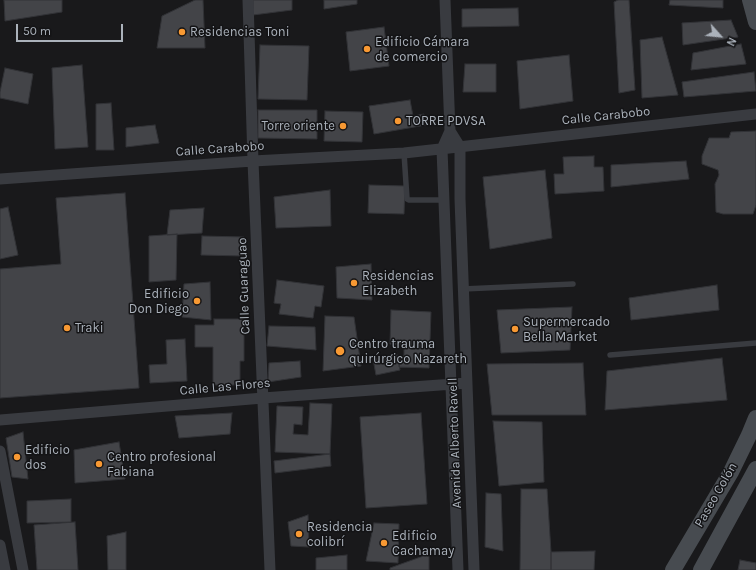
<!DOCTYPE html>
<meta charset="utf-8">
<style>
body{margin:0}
#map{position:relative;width:756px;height:570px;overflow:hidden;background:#19191b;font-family:Karla,sans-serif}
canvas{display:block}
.north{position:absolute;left:700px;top:16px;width:40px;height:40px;-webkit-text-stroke:3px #141416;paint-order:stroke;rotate:117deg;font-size:11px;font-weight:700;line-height:16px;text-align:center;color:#abb2bb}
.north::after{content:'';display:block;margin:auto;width:14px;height:18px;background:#abb2bb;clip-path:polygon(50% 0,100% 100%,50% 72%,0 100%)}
.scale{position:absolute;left:16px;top:24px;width:107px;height:18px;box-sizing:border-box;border:2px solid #abb2bb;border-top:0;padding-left:5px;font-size:12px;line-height:14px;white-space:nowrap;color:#abb2bb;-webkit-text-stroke:3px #141416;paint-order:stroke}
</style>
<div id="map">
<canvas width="756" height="570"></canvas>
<div class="north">N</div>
<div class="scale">50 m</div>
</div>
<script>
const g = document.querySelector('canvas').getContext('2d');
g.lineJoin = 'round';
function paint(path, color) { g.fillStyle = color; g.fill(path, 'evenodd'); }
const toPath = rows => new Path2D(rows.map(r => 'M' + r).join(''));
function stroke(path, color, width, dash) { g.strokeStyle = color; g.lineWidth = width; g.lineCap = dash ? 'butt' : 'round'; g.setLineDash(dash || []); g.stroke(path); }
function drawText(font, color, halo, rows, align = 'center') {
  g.font = font + ' Karla,sans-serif'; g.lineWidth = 3; g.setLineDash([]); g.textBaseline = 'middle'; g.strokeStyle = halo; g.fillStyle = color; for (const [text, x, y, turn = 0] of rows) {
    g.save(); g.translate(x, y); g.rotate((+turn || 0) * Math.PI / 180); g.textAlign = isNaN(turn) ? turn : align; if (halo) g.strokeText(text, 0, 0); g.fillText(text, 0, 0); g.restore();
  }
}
const building = toPath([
 [4,0,62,0,62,12,5,21,4,0],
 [195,0,203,0,205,48,157,48,162,16,195,0],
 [253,0,292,0,292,10,253,15,253,0],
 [324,0,357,0,357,4,324,9,324,0],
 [618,0,629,0,635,90,619,93,614,2,618,0],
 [670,0,723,0,723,8,669,5,670,0],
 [518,8,519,26,462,27,462,9,518,8],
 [731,20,738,37,683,45,682,23,731,20],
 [384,27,389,66,350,71,346,32,384,27],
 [662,37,678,95,642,98,640,40,662,37],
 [741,44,746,64,691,70,693,53,741,44],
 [260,45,309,46,307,100,258,99,260,45],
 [569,55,573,101,520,109,517,61,569,55],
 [465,64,496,64,496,92,463,92,465,64],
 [82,65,88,147,55,149,52,68,82,65],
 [5,68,33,74,28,104,0,98,0,92,5,68],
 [754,72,756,91,684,97,682,82,754,72],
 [410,100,413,116,424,114,426,125,374,134,369,106,410,100],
 [111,103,114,150,96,150,96,104,111,103],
 [258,110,317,110,317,139,258,138,258,110],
 [325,111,363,112,362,142,324,141,325,111],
 [155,125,159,143,126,147,126,128,155,125],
 [756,131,756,205,753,214,723,214,716,212,715,184,719,175,718,170,702,164,702,156,709,138,729,138,731,132,756,131],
 [594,156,594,167,603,167,604,191,555,194,554,174,564,174,563,157,594,156],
 [686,161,689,179,611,187,611,165,686,161],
 [545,170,552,238,490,249,483,177,545,170],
 [369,185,405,186,404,214,368,213,369,185],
 [330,190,331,226,276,228,274,197,330,190],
 [125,193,139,388,0,398,0,269,61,264,56,198,125,193],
 [8,207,18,255,0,259,0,209,8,207],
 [204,208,202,233,167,235,170,210,204,208],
 [177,234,176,280,149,282,149,236,177,234],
 [202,236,244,237,243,256,201,255,202,236],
 [371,264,372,300,337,298,336,267,371,264],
 [277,280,324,286,321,307,315,306,313,318,279,314,281,304,274,303,277,280],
 [210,282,211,320,182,317,184,284,210,282],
 [717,285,719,310,631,320,629,298,717,285],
 [572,307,570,350,501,353,497,310,572,307],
 [391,310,431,312,429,368,399,367,400,356,404,356,404,345,390,344,391,310],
 [325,316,354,317,361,366,323,371,325,316],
 [214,319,244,319,244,361,240,361,240,385,213,385,213,347,195,347,195,325,214,325,214,319],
 [269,326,315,327,316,350,267,346,269,326],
 [185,339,187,381,150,383,149,365,167,364,166,340,185,339],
 [397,355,400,370,376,375,373,359,397,355],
 [722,358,727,400,605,410,607,371,722,358],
 [300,361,301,377,268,382,269,363,300,361],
 [583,363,586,415,492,415,487,364,583,363],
 [310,403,332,404,330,454,275,452,277,406,303,407,302,425,294,424,293,434,308,435,310,403],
 [232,413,230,434,179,438,175,416,232,413],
 [421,413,427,504,366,508,360,417,421,413],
 [493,421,542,422,544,482,499,486,493,421],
 [23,432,28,479,12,477,6,438,23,432],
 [119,442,125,479,75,483,74,450,119,442],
 [330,454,331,466,275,473,274,461,330,454],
 [521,489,547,489,551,552,551,570,520,570,521,489],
 [486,493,501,494,503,551,485,547,486,493],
 [71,499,71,522,27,523,27,501,71,499],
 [308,515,309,547,291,546,288,522,308,515],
 [75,522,78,570,37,570,34,525,75,522],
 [374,523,399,524,398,563,366,561,374,523],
 [126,532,126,570,108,570,107,536,126,532],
 [595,551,594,570,551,570,551,552,595,551],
 [429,554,429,570,390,570,390,568,429,554],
 [347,555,347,570,316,570,316,558,347,555],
 [740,560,756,563,756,570,738,570,740,560]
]);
paint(building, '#434448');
stroke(building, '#323337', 1);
stroke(toPath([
 [404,153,407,199,409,200,444,200],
 [463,289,573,284],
 [610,355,756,343]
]), '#393b40', 5.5);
stroke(toPath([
 [248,0,253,161,270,570],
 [445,0,450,131],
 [460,147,460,199,474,570],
 [0,179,253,161,404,153,756,114],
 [0,420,263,398,467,383],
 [0,451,23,570],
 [0,545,5,570],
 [458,570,442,149,450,131,460,147]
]), '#393b40', 11);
stroke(toPath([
 [750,0,756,22],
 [673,570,731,472,749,435,756,418],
 [701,570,756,469]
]), '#474b50', 16);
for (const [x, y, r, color] of [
 [182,32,4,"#f89933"],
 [367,49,4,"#f89933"],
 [398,121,4,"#f89933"],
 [343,126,4,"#f89933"],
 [354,283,4,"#f89933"],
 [197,301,4,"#f89933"],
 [67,328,4,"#f89933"],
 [515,329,4,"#f89933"],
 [340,351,5,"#f89933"],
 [17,457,4,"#f89933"],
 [99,464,4,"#f89933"],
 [299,534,4,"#f89933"],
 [384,543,4,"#f89933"]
]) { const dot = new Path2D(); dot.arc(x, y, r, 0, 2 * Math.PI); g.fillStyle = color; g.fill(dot); stroke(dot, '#141416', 1.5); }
drawText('13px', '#abb2bb', '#141416', [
 ["Residencias Toni",190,32],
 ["Edificio Cámara",375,42],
 ["de comercio",375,57],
 ["TORRE PDVSA",406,121],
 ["Torre oriente",335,126,"right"],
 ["Residencias",362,276],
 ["Elizabeth",362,291],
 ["Edificio",189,294,"right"],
 ["Don Diego",189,309,"right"],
 ["Supermercado",523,322],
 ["Bella Market",523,337],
 ["Traki",75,328],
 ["Centro trauma",349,344],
 ["quirúrgico Nazareth",349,359],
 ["Edificio",25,450],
 ["dos",25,465],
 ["Centro profesional",107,457],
 ["Fabiana",107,472],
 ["Residencia",307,527],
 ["colibrí",307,542],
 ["Edificio",392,536],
 ["Cachamay",392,551]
], 'left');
drawText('13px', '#abb2bb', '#141416', [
 ["Calle Carabobo",606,116,-6],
 ["Calle Carabobo",220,149,-4],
 ["Calle Guaraguao",244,286,-92],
 ["Calle Las Flores",225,387,-5],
 ["Avenida Alberto Ravell",455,443,-92],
 ["Paseo Colón",716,495,-60]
]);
</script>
